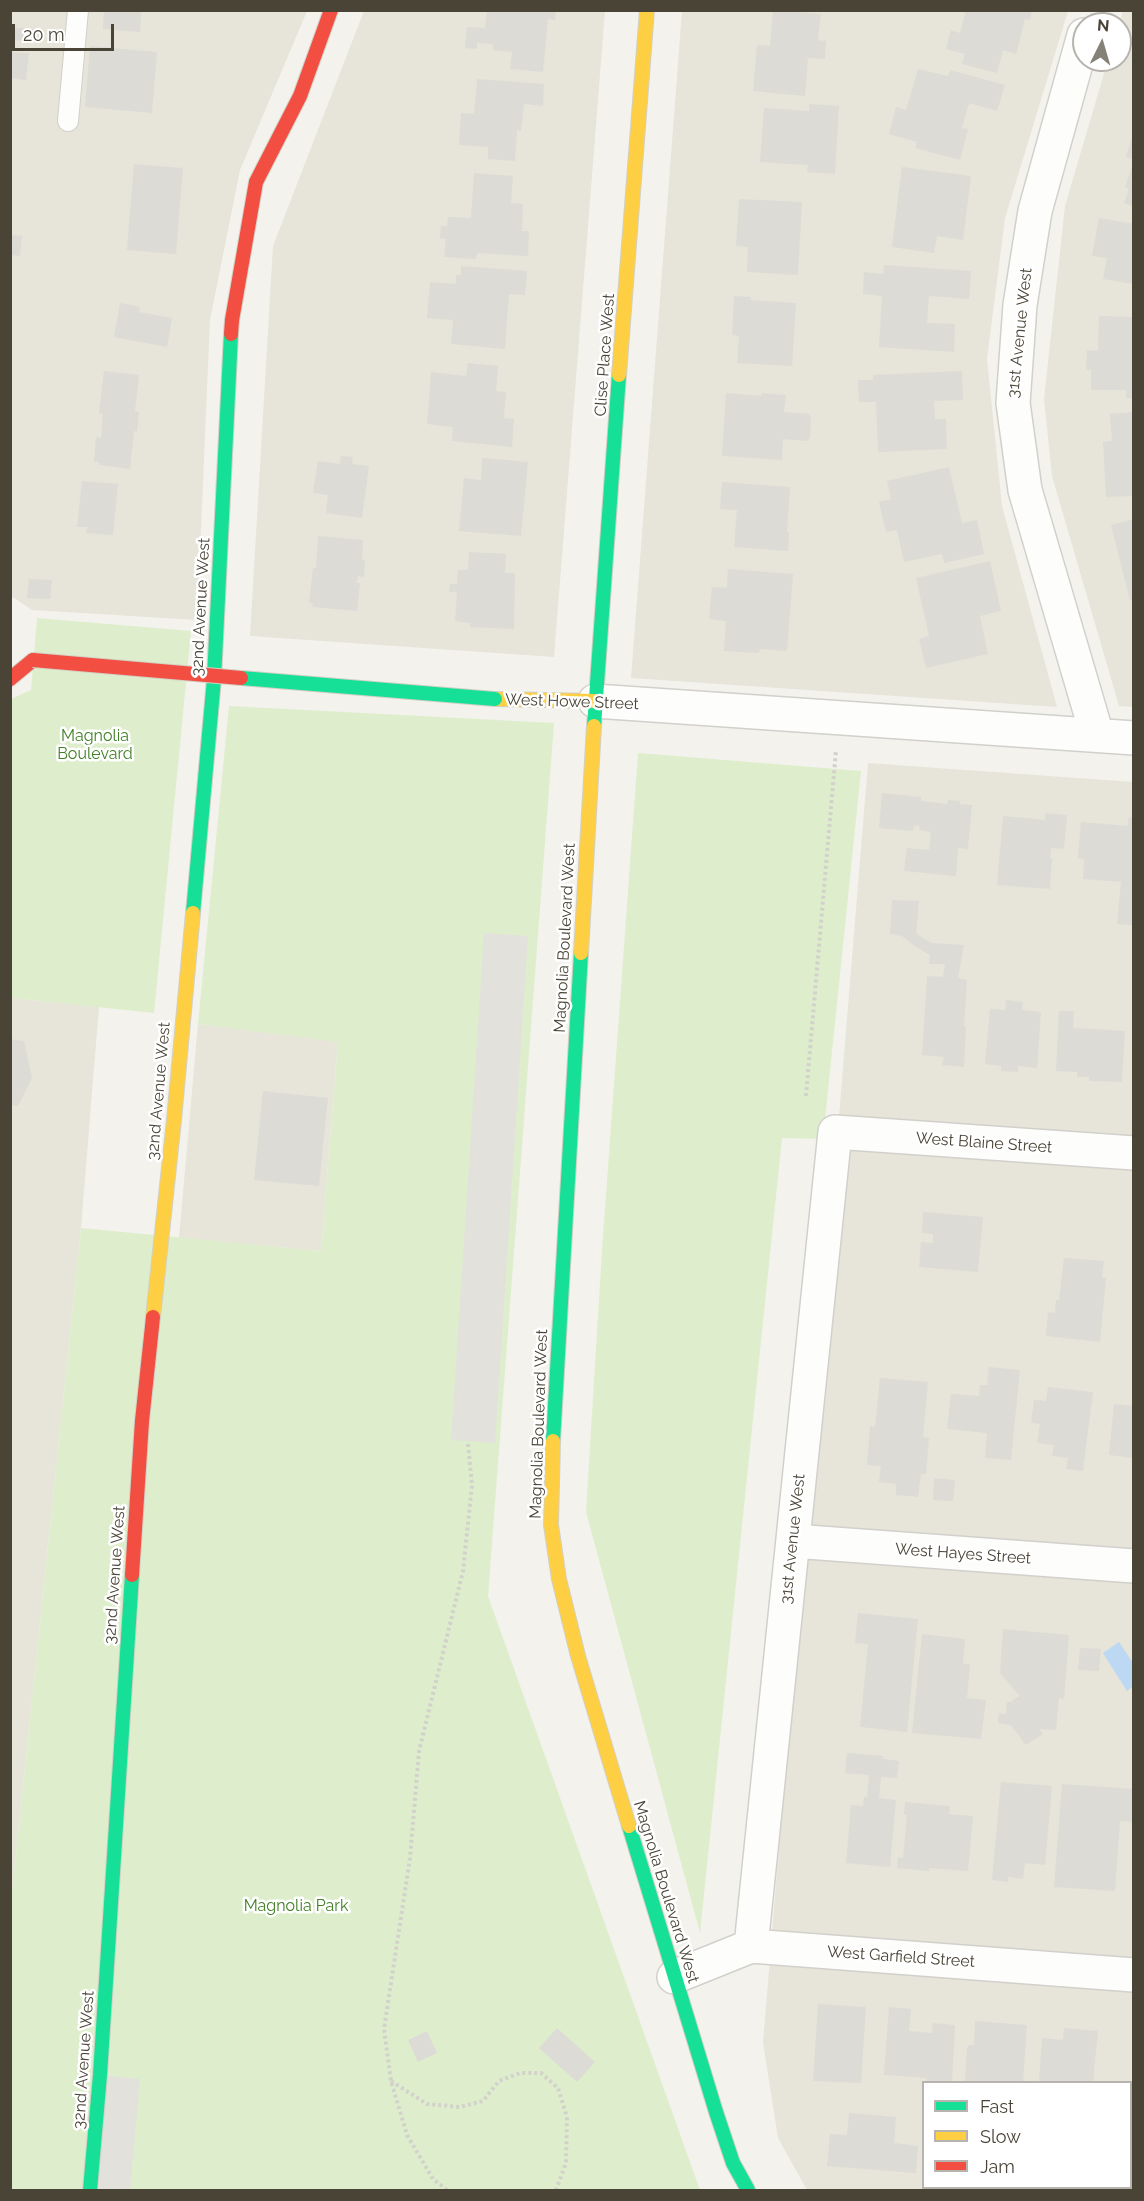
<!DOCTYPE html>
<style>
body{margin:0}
#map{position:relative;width:1144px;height:2201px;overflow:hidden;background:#f3f2ed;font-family:Raleway,sans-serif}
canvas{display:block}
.frame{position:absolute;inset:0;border:12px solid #4a4437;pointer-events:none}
.legend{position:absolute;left:922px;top:2081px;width:210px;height:108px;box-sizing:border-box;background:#fff;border:2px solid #b7b4af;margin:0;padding:8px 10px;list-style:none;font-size:18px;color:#4a4437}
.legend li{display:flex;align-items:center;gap:12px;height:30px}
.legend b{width:30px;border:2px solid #b7b4af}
.north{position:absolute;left:1072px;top:12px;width:60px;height:60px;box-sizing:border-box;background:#fff;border:2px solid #b7b4af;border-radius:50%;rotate:5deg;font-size:16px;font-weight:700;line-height:24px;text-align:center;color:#4a4437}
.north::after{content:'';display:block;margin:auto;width:21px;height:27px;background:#858177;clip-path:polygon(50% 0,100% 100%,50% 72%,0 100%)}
.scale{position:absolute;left:12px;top:24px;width:102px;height:27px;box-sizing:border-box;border:3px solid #4a4437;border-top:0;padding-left:8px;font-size:18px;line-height:21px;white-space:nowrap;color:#4a4437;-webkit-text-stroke:4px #fff;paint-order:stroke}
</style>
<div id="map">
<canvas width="1144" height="2201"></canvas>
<div class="frame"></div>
<ul class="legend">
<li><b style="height:8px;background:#16e098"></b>Fast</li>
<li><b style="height:8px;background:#ffcf43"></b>Slow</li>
<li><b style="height:8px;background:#f24e42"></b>Jam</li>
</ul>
<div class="north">N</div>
<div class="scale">20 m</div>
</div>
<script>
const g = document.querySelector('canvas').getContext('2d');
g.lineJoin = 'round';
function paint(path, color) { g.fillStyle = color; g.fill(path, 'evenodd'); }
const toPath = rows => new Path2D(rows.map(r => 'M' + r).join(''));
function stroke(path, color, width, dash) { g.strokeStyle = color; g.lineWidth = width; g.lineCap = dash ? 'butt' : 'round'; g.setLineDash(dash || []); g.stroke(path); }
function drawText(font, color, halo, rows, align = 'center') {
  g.font = font + ' Raleway,sans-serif'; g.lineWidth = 5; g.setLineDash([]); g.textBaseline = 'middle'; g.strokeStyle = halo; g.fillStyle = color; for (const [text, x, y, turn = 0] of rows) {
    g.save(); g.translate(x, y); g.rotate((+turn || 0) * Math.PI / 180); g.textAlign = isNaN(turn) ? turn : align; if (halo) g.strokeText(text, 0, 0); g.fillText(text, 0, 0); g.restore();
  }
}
paint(toPath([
 [10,11,307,11,240,170,210,320,197,620,32,610,11,596],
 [364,11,605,11,554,657,250,636,273,246],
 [682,11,1068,11,1005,218,987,359,1002,506,1057,707,631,678],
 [1123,11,1133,11,1133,707,1119,706,1052,476,1044,399,1065,206,1108,60,1120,60,1119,24],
 [868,763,1133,782,1133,2190,807,2190,778,2138,763,2043],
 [924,2082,1130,2082,1130,2188,924,2188],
 [11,998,99,1007,81,1228,11,1901],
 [198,1024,338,1041,321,1251,179,1238]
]), '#e7e4da');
paint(toPath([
 [37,618,191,631,154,1013,11,998,11,699,31,690],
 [229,706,554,723,488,1596,700,2190,11,2190,11,1901,81,1228,321,1251,338,1042,198,1024],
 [638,753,861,771,823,1139,782,1138,700,1933,586,1512,602,1250]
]), '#deeecc');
paint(toPath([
 [484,933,528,936,495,1443,451,1440],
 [100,2075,140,2079,130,2190,90,2190]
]), '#e2e1dc');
paint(toPath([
 [1119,1642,1133,1663,1133,1686,1127,1691,1103,1653]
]), '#bcd8f2');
paint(toPath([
 [104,10,141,10,140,32,103,29],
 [487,10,556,10,555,20,548,19,543,72,510,69,512,52,493,50,493,44,477,43,477,49,465,48,467,27,485,28],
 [773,10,821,14,818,40,826,41,825,59,808,58,805,96,753,91,757,45,770,46],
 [966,10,1032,10,1030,20,1025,19,1016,54,1003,50,997,73,962,64,965,54,946,49,951,30,960,33],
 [10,27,37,29,36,42,10,40],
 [90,46,157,52,152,113,85,107],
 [10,52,29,53,26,80,10,78],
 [918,69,948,76,950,70,1005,85,997,111,969,103,962,128,968,129,960,160,915,148,917,142,889,134,896,107,906,110],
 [477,79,544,84,543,106,524,104,521,131,517,130,515,161,488,159,488,147,459,145,461,113,474,114],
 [809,104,839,106,835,174,807,172,808,165,760,162,764,108,809,111],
 [1133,135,1134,135,1134,159,1126,157],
 [134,164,183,168,176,254,127,250],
 [1133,165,1134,165,1134,207,1124,203,1129,189,1125,187],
 [902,167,971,176,963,240,937,236,934,253,892,247],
 [474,173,513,176,511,203,523,204,522,231,529,231,528,256,477,253,476,259,444,257,446,239,440,238,441,226,447,226,448,217,471,218],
 [739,199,802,202,798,275,747,272,748,247,736,246],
 [1099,218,1134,224,1134,284,1103,279,1107,258,1092,256],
 [10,235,22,236,20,256,10,255],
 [884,265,971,271,969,299,929,296,927,323,955,324,954,352,879,347,882,296,863,294,864,272,883,274],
 [461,266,527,271,525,295,509,294,505,349,451,344,453,320,427,318,430,282,456,284,456,275,461,275],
 [734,296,751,297,750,300,796,303,792,366,737,363,739,336,732,335],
 [120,303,140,307,139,312,172,318,167,347,114,337],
 [1099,316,1134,317,1134,398,1126,398,1126,390,1091,390,1091,370,1086,370,1087,350,1098,351],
 [468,363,498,366,496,391,506,392,504,418,514,419,512,447,452,441,453,427,427,424,431,372,466,376],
 [104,371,139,375,135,411,139,412,137,432,134,431,130,469,99,465,99,462,94,462,96,437,101,438,103,414,99,413],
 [962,371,963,400,934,401,935,419,946,419,947,449,878,452,876,402,859,402,858,380,873,380,873,375],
 [726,393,761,396,762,393,786,395,784,412,809,414,811,419,810,438,807,441,783,439,782,460,722,456],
 [1134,412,1134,496,1106,497,1103,442,1112,441,1110,414],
 [341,456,353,457,352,464,369,466,362,518,326,513,328,495,313,493,318,461,340,464],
 [482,458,528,462,521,536,459,531,464,478,481,480],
 [949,467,962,523,977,520,984,554,944,563,942,554,904,562,897,530,886,532,879,502,891,499,887,481],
 [82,481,118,484,113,535,86,533,87,527,77,527],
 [722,482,790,487,787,532,789,532,788,551,734,547,737,510,720,509],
 [1134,519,1134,599,1130,600,1111,525],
 [318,536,363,540,362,559,365,560,364,577,358,576,357,583,360,583,357,611,312,607,313,603,309,603,313,568,316,568],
 [469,552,506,554,505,573,515,573,514,629,470,627,470,623,455,621,457,592,449,592,450,584,457,584,458,570,468,570],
 [990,561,1001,611,980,616,988,654,926,668,919,639,929,636,916,578],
 [728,569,793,574,787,651,760,649,759,653,724,651,726,621,709,619,712,587,727,588],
 [29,579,52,580,50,599,27,598],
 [882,793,921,797,921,801,947,804,948,800,960,801,960,804,972,805,968,849,958,848,956,876,904,871,907,848,929,850,931,832,919,830,920,826,914,826,913,831,879,828],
 [1045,813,1067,815,1064,849,1051,848,1050,858,1052,858,1050,889,997,885,1003,816,1045,820],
 [1129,817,1134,818,1134,925,1117,924,1121,882,1083,879,1084,859,1078,858,1081,822,1128,826],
 [892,900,919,901,916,933,921,937,932,943,964,945,958,978,967,980,964,1026,966,1026,964,1067,942,1065,944,1057,922,1055,927,976,943,977,945,964,929,964,930,955,916,947,902,936,890,934],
 [1006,1000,1023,1002,1022,1010,1041,1012,1037,1068,1018,1066,1018,1072,1001,1071,1001,1066,985,1064,990,1009,1005,1010],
 [1059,1011,1074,1011,1073,1028,1125,1031,1122,1082,1089,1081,1089,1077,1077,1077,1077,1072,1056,1071],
 [10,1039,24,1041,32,1078,18,1106,10,1105],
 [263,1091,328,1098,319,1186,254,1180],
 [923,1212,983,1217,978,1272,919,1267,921,1242,933,1243,933,1234,922,1233],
 [1064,1258,1104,1261,1102,1277,1106,1278,1100,1342,1046,1336,1048,1312,1055,1313,1056,1300,1059,1300],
 [989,1367,1020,1370,1011,1460,985,1458,987,1433,947,1429,951,1394,979,1396,980,1385,987,1385],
 [880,1378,928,1382,923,1437,929,1438,926,1474,921,1474,918,1497,896,1495,896,1484,879,1482,881,1466,867,1465,870,1426,875,1427],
 [1048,1387,1093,1392,1083,1471,1066,1469,1068,1458,1052,1456,1054,1445,1037,1443,1040,1424,1031,1423,1034,1400,1046,1401],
 [1114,1404,1134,1406,1134,1458,1109,1455],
 [934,1478,955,1480,953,1501,933,1500],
 [858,1613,918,1619,907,1732,860,1727,868,1644,855,1643],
 [1003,1629,1069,1635,1064,1699,1059,1698,1056,1730,1039,1729,1043,1734,1026,1745,1011,1725,998,1723,999,1713,1006,1714,1007,1702,1012,1702,1012,1700,1020,1696,1000,1673],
 [922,1634,965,1639,963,1664,970,1664,967,1698,986,1700,981,1739,912,1733],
 [1080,1648,1101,1649,1099,1671,1078,1670],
 [847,1753,883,1756,883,1759,899,1761,897,1778,881,1777,879,1798,896,1800,890,1867,846,1863,851,1805,863,1806,864,1797,867,1797,869,1775,845,1773],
 [1001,1782,1052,1786,1045,1865,1025,1863,1023,1879,1008,1877,1008,1882,992,1880],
 [1062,1784,1134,1789,1134,1822,1120,1821,1115,1891,1054,1887],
 [905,1802,950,1806,949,1814,973,1816,968,1871,929,1868,929,1871,897,1868,898,1857,903,1858,907,1815,904,1814],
 [818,2004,866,2007,861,2083,813,2081],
 [889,2007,911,2009,909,2031,932,2033,933,2023,955,2025,952,2082,926,2082,927,2078,884,2075],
 [975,2021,1027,2025,1023,2082,965,2082,967,2048,969,2045,974,2045],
 [557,2028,595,2062,577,2082,539,2048],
 [1064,2028,1098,2031,1093,2082,1039,2082,1042,2038,1063,2040],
 [427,2031,437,2053,418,2062,408,2040],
 [1132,2104,1134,2104,1134,2144,1130,2144],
 [849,2113,896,2117,894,2143,918,2146,916,2173,827,2166,830,2134,847,2135]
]), '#dddbd5');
const lane = toPath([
 [68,121,78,10]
]);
const street = toPath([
 [1084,35,1035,211,1020,305,1013,403,1025,490,1097,735],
 [595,701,1134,738],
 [793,1541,1134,1566],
 [751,1946,835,1132,1134,1153],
 [674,1977,751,1946,1134,1975]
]);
const fast = toPath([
 [594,726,619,375],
 [193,913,214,679,231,334],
 [553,1441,581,953],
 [629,1826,716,2112,733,2163,748,2190],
 [90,2190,100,2075,132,1575]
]);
const slow = toPath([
 [619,375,647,10],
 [495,699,595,701],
 [581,953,594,726],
 [153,1317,174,1120,193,913],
 [553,1441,551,1525,559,1579,578,1656,629,1826]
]);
const jam = toPath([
 [231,334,232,320,256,182,300,96,331,10],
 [10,679,33,660],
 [132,1575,142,1421,153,1317]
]);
stroke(lane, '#d1d0ca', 22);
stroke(street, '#d1d0ca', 36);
stroke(fast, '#d3d0c4', 16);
stroke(slow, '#d3d0c4', 16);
stroke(jam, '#d3d0c4', 16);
stroke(toPath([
 [806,1096,836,750],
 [391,2081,427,2104,460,2107,483,2101,499,2081,520,2073,541,2073,558,2088,567,2117,566,2163,556,2190],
 [447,2190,433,2179,407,2135,391,2081,384,2029,410,1858,419,1751,463,1571,472,1485,468,1444]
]), '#d3d1cb', 4, [3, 3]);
stroke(lane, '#fdfdfc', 20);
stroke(street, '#fdfdfc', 33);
stroke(fast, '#16e098', 14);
stroke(slow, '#ffcf43', 14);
stroke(jam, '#f24e42', 14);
const fastBridge = toPath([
 [241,678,495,699]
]);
const jamBridge = toPath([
 [33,660,241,678]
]);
stroke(fastBridge, '#d3d0c4', 16, []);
stroke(jamBridge, '#d3d0c4', 16, []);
stroke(fastBridge, '#16e098', 14);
stroke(jamBridge, '#f24e42', 14);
drawText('16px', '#4a4437', '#fff', [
 ["31st Avenue West",1020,333,-84],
 ["Clise Place West",605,355,-86],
 ["32nd Avenue West",201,607,-87],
 ["West Howe Street",572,702,2],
 ["Magnolia Boulevard West",565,938,-87],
 ["32nd Avenue West",159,1091,-85],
 ["West Blaine Street",984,1143,4],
 ["Magnolia Boulevard West",539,1424,-88],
 ["31st Avenue West",793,1539,-84],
 ["West Hayes Street",963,1554,4],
 ["32nd Avenue West",115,1575,-86],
 ["Magnolia Boulevard West",666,1892,73],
 ["West Garfield Street",901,1957,4],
 ["32nd Avenue West",84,2060,-86]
]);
drawText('16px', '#428027', '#fff', [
 ["Magnolia",95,736],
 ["Boulevard",95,754],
 ["Magnolia Park",296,1906]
]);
</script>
